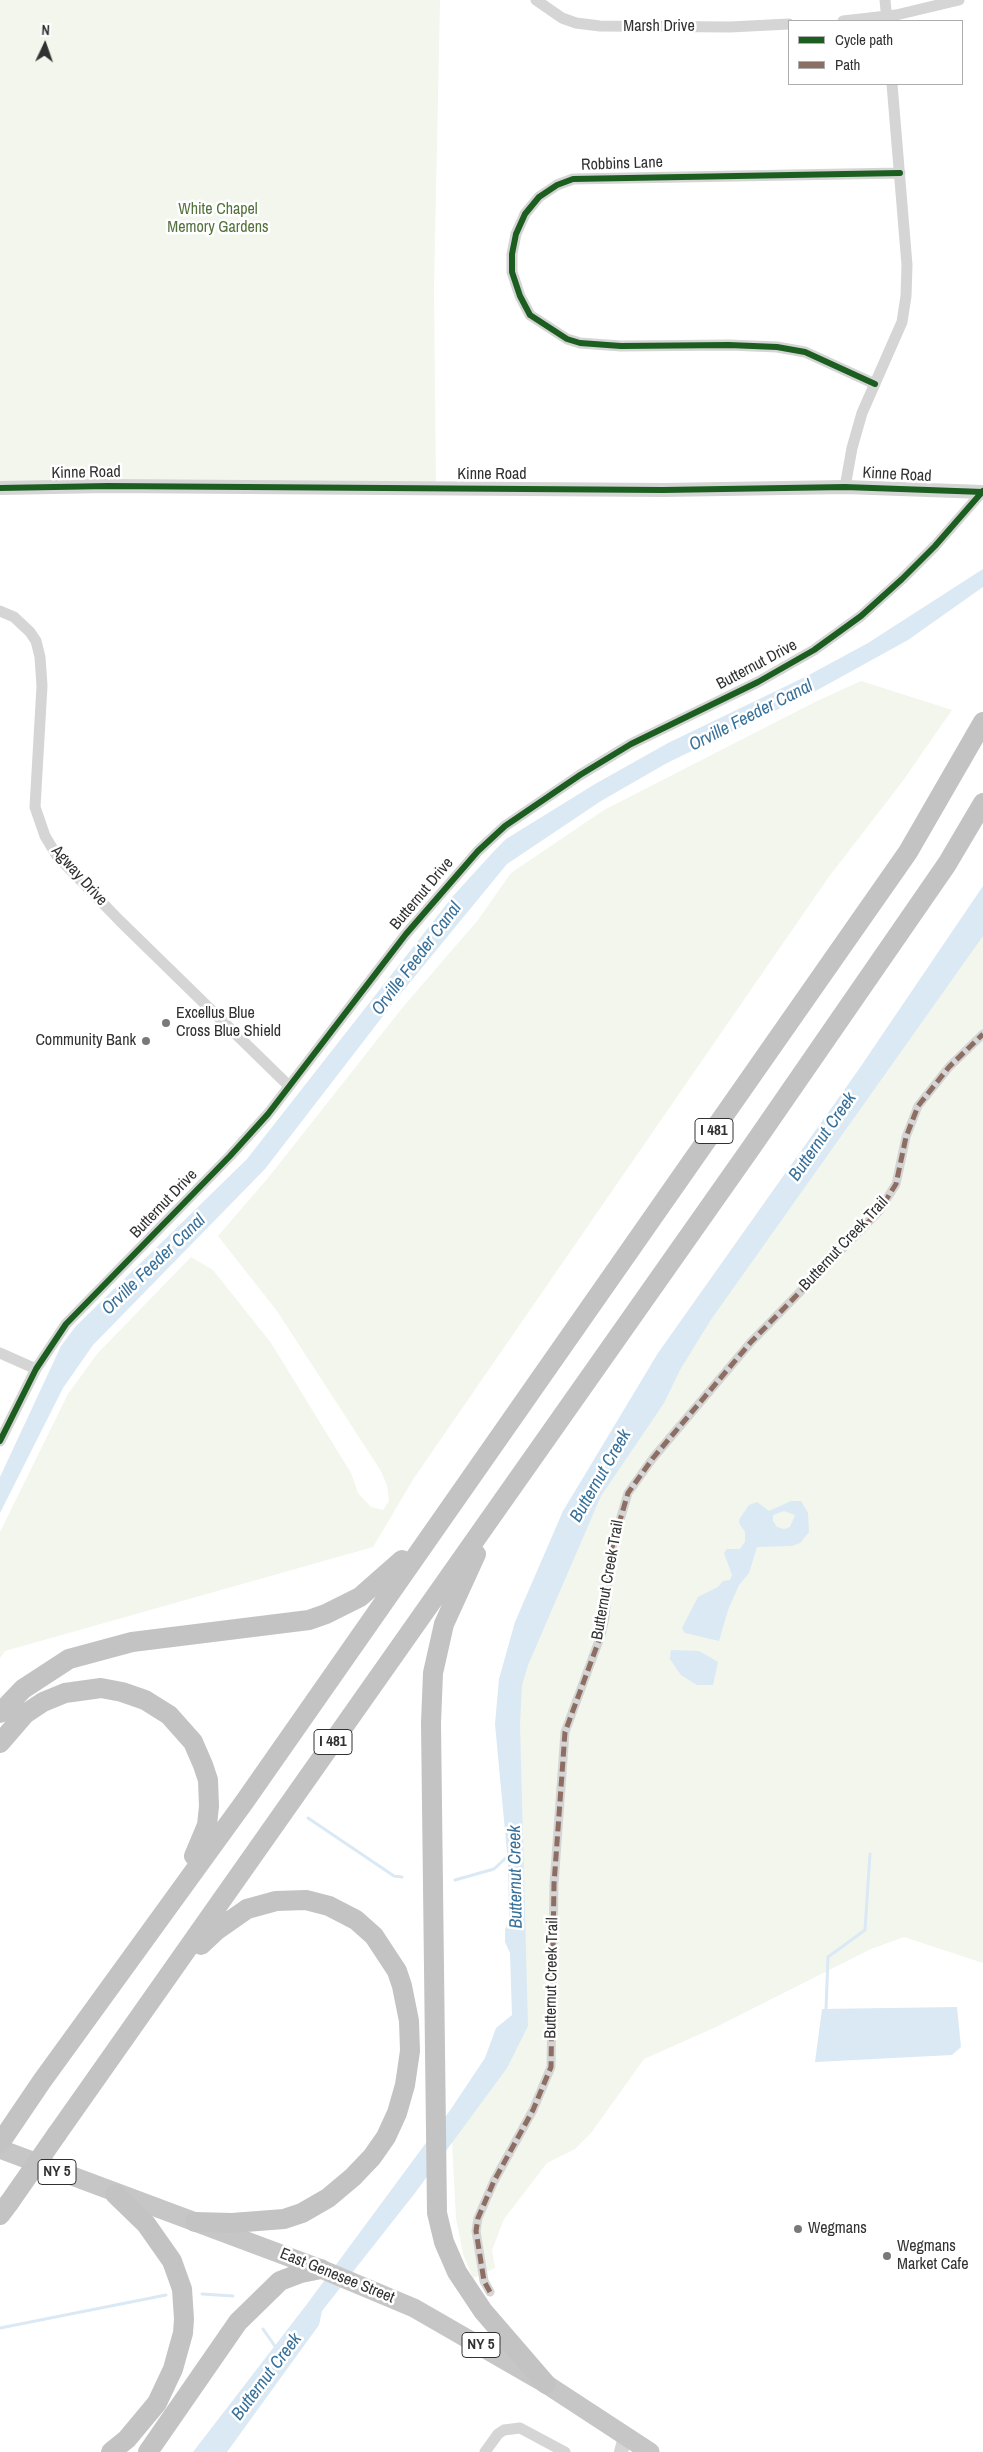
<!DOCTYPE html>
<style>
body{margin:0}
#map{position:relative;width:983px;height:2452px;overflow:hidden;background:#fff;font-family:"Archivo Narrow",sans-serif}
canvas{display:block}
.legend{position:absolute;left:788px;top:20px;width:175px;height:65px;box-sizing:border-box;background:#fff;border:1px solid #adadad;margin:0;padding:6px 9px;list-style:none;font-size:15px;color:#313131}
.legend li{display:flex;align-items:center;gap:10px;height:25px}
.legend b{width:25px;border:1px solid #adadad}
.north{position:absolute;left:20px;top:20px;width:50px;height:50px;-webkit-text-stroke:4px #fff;paint-order:stroke;rotate:3deg;font-size:14px;font-weight:700;line-height:20px;text-align:center;color:#313131}
.north::after{content:'';display:block;margin:auto;width:18px;height:22px;background:#313131;clip-path:polygon(50% 0,100% 100%,50% 72%,0 100%)}
</style>
<div id="map">
<canvas width="983" height="2452"></canvas>
<ul class="legend">
<li><b style="height:6px;background:#1b5e20"></b>Cycle path</li>
<li><b style="height:6px;background:#8d6e63"></b>Path</li>
</ul>
<div class="north">N</div>
</div>
<script>
const g = document.querySelector('canvas').getContext('2d');
g.lineJoin = 'round';
function paint(path, color) { g.fillStyle = color; g.fill(path, 'evenodd'); }
const toPath = rows => new Path2D(rows.map(r => 'M' + r).join(''));
function stroke(path, color, width, dash) { g.strokeStyle = color; g.lineWidth = width; g.lineCap = dash ? 'butt' : 'round'; g.setLineDash(dash || []); g.stroke(path); }
function drawText(font, color, halo, rows, align = 'center') {
  g.font = font + ' "Archivo Narrow",sans-serif'; g.lineWidth = 5; g.setLineDash([]); g.textBaseline = 'middle'; g.strokeStyle = halo; g.fillStyle = color; for (const [text, x, y, turn = 0] of rows) {
    g.save(); g.translate(x, y); g.rotate((+turn || 0) * Math.PI / 180); g.textAlign = isNaN(turn) ? turn : align; if (halo) g.strokeText(text, 0, 0); g.fillText(text, 0, 0); g.restore();
  }
}
paint(toPath([
 [0,0,440,0,434,289,436,488,0,488],
 [861,681,952,710,902,782,828,878,414,1478,373,1547,5,1651,0,1658,0,1532,68,1394,97,1354,191,1257,213,1270,271,1343,351,1473,358,1493,371,1507,383,1510,389,1501,387,1485,381,1471,277,1311,218,1236,268,1178,403,1007,478,920,511,873,604,810,815,702],
 [983,905,983,1963,904,1937,871,1949,716,2027,644,2059,591,2133,575,2149,547,2163,504,2219,492,2250,495,2268,473,2278,463,2254,456,2218,451,2122,520,2008,512,1689,575,1518]
]), '#f2f6ed');
paint(toPath([
 [983,569,983,587,908,640,812,693,667,763,601,801,507,864,393,1003,265,1169,93,1345,63,1388,0,1513,0,1477,61,1346,76,1326,247,1159,453,896,496,849,506,839,595,784,668,743,807,676,868,643],
 [983,886,983,936,710,1321,680,1370,664,1403,601,1496,528,1665,522,1685,520,1725,528,2026,507,2068,415,2193,322,2311,319,2325,227,2452,193,2452,307,2304,451,2109,485,2058,496,2028,512,2015,510,1953,505,1942,505,1930,509,1919,508,1863,495,1724,499,1679,515,1622,563,1511,658,1353,859,1069],
 [791,1501,801,1501,808,1513,809,1532,800,1543,792,1546,757,1547,749,1573,739,1585,728,1610,719,1641,685,1633,682,1628,698,1597,718,1587,723,1581,730,1580,732,1575,724,1553,727,1549,740,1549,745,1542,745,1532,739,1523,740,1518,749,1505,757,1502,769,1511],
 [784,1511,795,1515,790,1527,784,1529,777,1527,773,1521,773,1515],
 [671,1650,699,1651,718,1662,713,1685,697,1685,681,1675,670,1659],
 [957,2007,961,2047,952,2055,815,2062,822,2009]
]), '#dae9f4');
stroke(toPath([
 [308,1818,394,1876,402,1877],
 [455,1880,494,1869,510,1854],
 [826,2009,828,1957,865,1930,870,1854],
 [202,2294,233,2296],
 [0,2328,166,2295],
 [263,2329,277,2349]
]), '#dae9f4', 3);
stroke(toPath([
 [490,2292,484,2281,476,2231,478,2218,494,2181,533,2110,551,2067,554,1884,565,1732,601,1635,605,1617,610,1554,628,1493,653,1458,751,1342,879,1211,896,1184,906,1137,918,1106,949,1067,983,1034]
]), '#d5d5d5', 9);
stroke(toPath([
 [536,0,562,18,576,23,600,26,730,27,789,24],
 [885,0,887,21],
 [843,21,896,15,959,0],
 [875,384,805,352,777,347,729,345,621,346,580,343,567,339,530,315,520,296,512,272,512,254,516,234,525,214,539,197,557,185,573,179,900,173],
 [845,487,852,448,862,413,902,322,906,296,907,265,892,84],
 [0,611,14,617,30,632,36,641,40,657,42,686,35,807,45,836,57,856,120,921,289,1086],
 [0,1353,36,1369],
 [0,1441,36,1369,66,1324,230,1156,268,1114,406,934,478,851,505,826,580,775,631,744,758,682,814,650,861,616,902,579,935,546,983,491],
 [485,2452,498,2434,504,2430,520,2428,565,2452]
]), '#d5d5d5', 11);
stroke(toPath([
 [0,488,108,486,663,490,845,487,983,492],
 [621,2452,625,2437]
]), '#d5d5d5', 14);
stroke(toPath([
 [0,2149,321,2269,414,2308,546,2384,650,2452]
]), '#c6c6c6', 19);
stroke(toPath([
 [476,1554,444,1624,433,1673,431,1723,437,2213,444,2242,457,2272,483,2311,546,2384],
 [0,1713,23,1689,69,1659,132,1642,309,1620,326,1614,360,1597,402,1560],
 [0,1743,25,1714,43,1702,65,1693,101,1688,122,1692,145,1700,169,1715,193,1742,203,1765,208,1780,209,1806,207,1825,194,1856],
 [57,2134,753,1145,947,864,983,803],
 [0,2143,42,2081,245,1801,908,852,983,722],
 [0,2215,9,2203],
 [195,2222,232,2223,284,2219,302,2213,328,2198,353,2177,372,2157,386,2137,397,2113,405,2085,410,2051,409,2021,402,1986,397,1971,374,1936,356,1920,329,1906,306,1900,276,1901,247,1909,217,1930,201,1945],
 [111,2452,127,2439,157,2403,173,2369,183,2333,184,2319,182,2289,172,2261,146,2224,115,2194],
 [148,2452,238,2322,280,2281,301,2273,321,2269]
]), '#c3c3c3', 20);
stroke(toPath([
 [9,2203,57,2134]
]), '#c3c3c3', 20);
stroke(toPath([
 [490,2292,484,2281,476,2231,478,2218,494,2181,533,2110,551,2067,554,1884,565,1732,601,1635,605,1617,610,1554,628,1493,653,1458,751,1342,879,1211,896,1184,906,1137,918,1106,949,1067,983,1034]
]), '#8d6e63', 5, [10, 5]);
stroke(toPath([
 [875,384,805,352,777,347,729,345,621,346,580,343,567,339,530,315,520,296,512,272,512,254,516,234,525,214,539,197,557,185,573,179,900,173],
 [0,488,108,486,663,490,845,487,983,492],
 [0,1441,36,1369,66,1324,230,1156,268,1114,406,934,478,851,505,826,580,775,631,744,758,682,814,650,861,616,902,579,935,546,983,491]
]), '#1b5e20', 6);
for (const [x, y, r, color] of [
 [166,1023,5,"#797979"],
 [146,1041,5,"#797979"],
 [798,2229,5,"#797979"],
 [887,2256,5,"#797979"]
]) { const dot = new Path2D(); dot.arc(x, y, r, 0, 2 * Math.PI); g.fillStyle = color; g.fill(dot); stroke(dot, '#fff', 2); }
for (const [x, y, w] of [
 [714,1131,38],
 [333,1742,38],
 [57,2172,38],
 [481,2345,38]
]) { const box = new Path2D(); box.roundRect(x - w / 2, y - 12.5, w, 25, 4); g.fillStyle = '#fff'; g.fill(box); stroke(box, '#313131', 1); }
drawText('bold 15px', '#313131', null, [
 ["I 481",714,1131],
 ["I 481",333,1742],
 ["NY 5",57,2172],
 ["NY 5",481,2345]
]);
drawText('16px', '#313131', '#fff', [
 ["Marsh Drive",659,27],
 ["Robbins Lane",622,164,-2],
 ["Kinne Road",86,473,-1],
 ["Kinne Road",492,475],
 ["Kinne Road",897,475,3],
 ["Butternut Drive",757,665,-28],
 ["Agway Drive",79,876,48],
 ["Butternut Drive",422,894,-50],
 ["Butternut Drive",164,1204,-46],
 ["Butternut Creek Trail",844,1244,-47],
 ["Butternut Creek Trail",608,1580,-80],
 ["Butternut Creek Trail",552,1978,-89],
 ["East Genesee Street",337,2276,22]
]);
drawText('16px', '#52713b', '#fff', [
 ["White Chapel",218,210],
 ["Memory Gardens",218,228]
]);
drawText('16px', '#313131', '#fff', [
 ["Excellus Blue",176,1014],
 ["Cross Blue Shield",176,1032],
 ["Community Bank",136,1041,"right"],
 ["Wegmans",808,2229],
 ["Wegmans",897,2247],
 ["Market Cafe",897,2265]
], 'left');
drawText('italic 18px', '#38719a', '#fff', [
 ["Orville Feeder Canal",751,716,-27],
 ["Orville Feeder Canal",417,959,-53],
 ["Butternut Creek",823,1137,-55],
 ["Orville Feeder Canal",154,1265,-44],
 ["Butternut Creek",601,1476,-60],
 ["Butternut Creek",516,1877,-91],
 ["Butternut Creek",267,2377,-53]
]);
</script>
